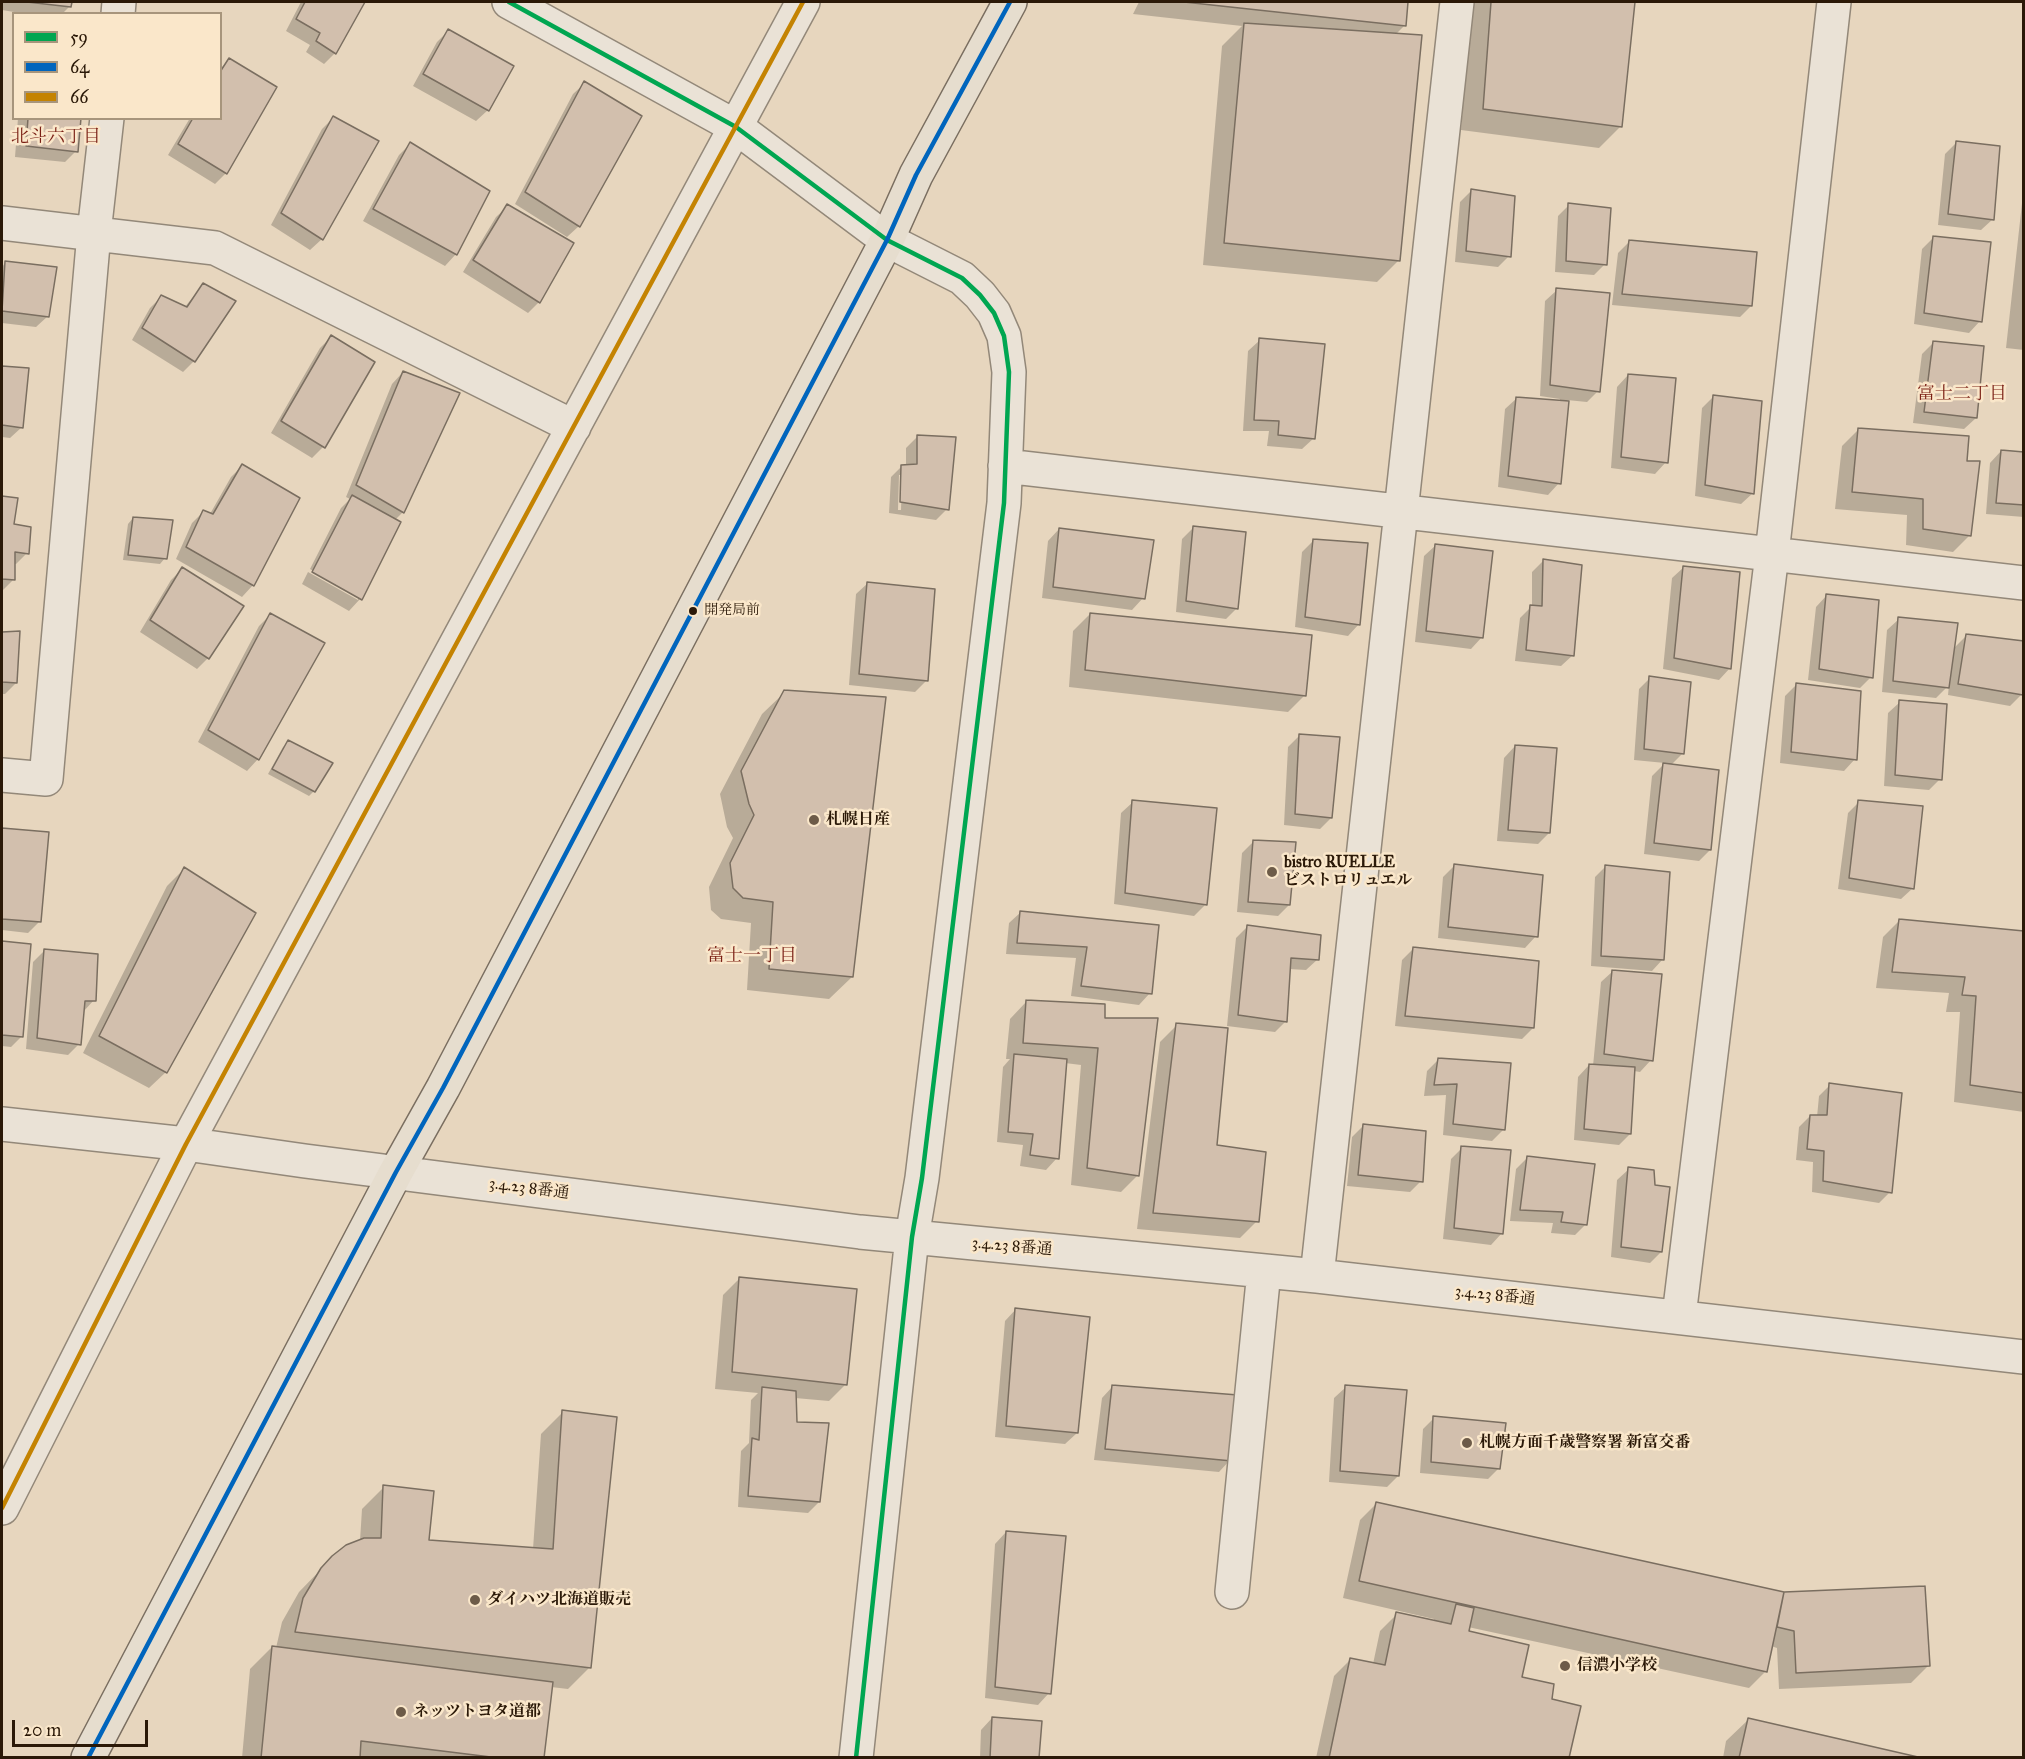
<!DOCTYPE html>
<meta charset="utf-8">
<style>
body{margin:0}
#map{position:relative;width:2025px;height:1759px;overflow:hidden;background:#e7d6be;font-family:"IM FELL Great Primer",serif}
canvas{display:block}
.frame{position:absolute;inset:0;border:3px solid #2b1908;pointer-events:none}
.legend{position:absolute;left:12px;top:12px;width:210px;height:108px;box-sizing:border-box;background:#fae7ca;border:2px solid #a7957c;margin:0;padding:8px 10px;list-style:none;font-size:18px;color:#2b1908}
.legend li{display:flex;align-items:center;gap:12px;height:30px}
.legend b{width:30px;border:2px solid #a7957c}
.scale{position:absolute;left:12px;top:1720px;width:136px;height:27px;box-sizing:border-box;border:3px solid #2b1908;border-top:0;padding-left:8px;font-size:18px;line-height:21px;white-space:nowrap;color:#2b1908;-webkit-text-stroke:4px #fae7ca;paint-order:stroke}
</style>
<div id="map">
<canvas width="2025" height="1759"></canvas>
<div class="frame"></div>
<ul class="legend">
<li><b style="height:8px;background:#00a651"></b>59</li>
<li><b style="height:8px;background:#0065bd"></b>64</li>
<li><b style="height:8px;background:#c48302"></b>66</li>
</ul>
<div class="scale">20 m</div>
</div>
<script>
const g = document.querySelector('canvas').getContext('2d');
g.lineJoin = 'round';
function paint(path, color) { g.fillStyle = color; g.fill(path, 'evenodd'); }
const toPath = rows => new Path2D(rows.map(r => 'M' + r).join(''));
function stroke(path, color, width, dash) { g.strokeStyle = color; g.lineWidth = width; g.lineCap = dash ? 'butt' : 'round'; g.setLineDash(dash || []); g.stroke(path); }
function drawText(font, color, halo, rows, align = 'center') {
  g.font = font + ' "IM FELL Great Primer","Noto Serif JP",serif'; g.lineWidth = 5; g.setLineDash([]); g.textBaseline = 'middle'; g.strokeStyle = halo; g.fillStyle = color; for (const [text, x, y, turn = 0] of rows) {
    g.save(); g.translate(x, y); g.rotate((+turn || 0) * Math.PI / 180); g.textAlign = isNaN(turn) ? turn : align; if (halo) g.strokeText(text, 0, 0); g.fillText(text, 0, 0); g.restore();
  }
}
paint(toPath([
 [2,2,70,2,70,6,62,14,26,14,2,10],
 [301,2,363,2,335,53,324,64,306,52,310,45,286,31],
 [1139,2,1406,2,1404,26,1395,35,1399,260,1377,282,1203,265,1222,46,1242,26,1133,14],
 [1471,2,1633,2,1621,126,1599,148,1461,130],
 [448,31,488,110,476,121,413,86,437,42],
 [229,60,226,173,215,184,168,155,190,118,220,118,220,69],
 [585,83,579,226,567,237,515,204,573,94],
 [18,118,79,118,76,151,65,162,15,157],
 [333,118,322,239,310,250,271,225,322,129],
 [1956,143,1993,219,1981,230,1938,225,1945,154],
 [410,144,456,254,445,266,363,221,399,155],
 [2024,185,2024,350,2006,348],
 [1471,191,1509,256,1498,267,1455,262,1460,202],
 [1569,205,1605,264,1594,275,1555,272,1558,216],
 [508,206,539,302,528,313,463,272,496,217],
 [1933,238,1980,321,1969,333,1914,324,1922,249],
 [1629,242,1751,306,1740,317,1612,305,1618,253],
 [5,263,48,316,36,327,2,323,2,267],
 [203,285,194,361,183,372,132,340,150,308,161,297,184,308],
 [1557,290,1598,391,1587,402,1567,400,1559,483,1548,495,1498,487,1505,409,1517,398,1559,402,1560,399,1540,396,1545,301],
 [331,337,323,447,312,458,271,433,320,348],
 [1260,340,1314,438,1302,449,1267,446,1269,431,1243,431,1248,351],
 [1933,343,1976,418,1964,429,1913,423,1922,354],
 [2,368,27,370,22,427,10,438,2,437],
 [403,372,403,512,395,520,399,523,360,599,349,611,302,584,308,572,358,600,358,597,310,569,341,508,350,499,346,497,392,384],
 [1628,375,1666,462,1655,474,1611,468,1617,387],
 [1713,397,1753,493,1741,504,1695,496,1702,408],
 [1859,429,1965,462,1970,535,1953,552,1906,545,1907,515,1835,509,1842,446],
 [917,437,947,509,936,520,889,513,891,477,902,466,906,466,906,448],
 [899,475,902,475,901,510,898,510],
 [2001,451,2024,454,2024,517,1986,514,1990,463],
 [242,466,253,585,242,597,176,559,192,523,203,512,210,514,231,477],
 [2,497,16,499,13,525,27,553,16,564,13,564,13,580,2,591],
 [133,518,165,558,160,564,123,560,128,524],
 [1193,528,1237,608,1226,619,1176,612,1182,539],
 [1059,529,1143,598,1132,610,1042,598,1048,541],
 [1313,541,1359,624,1348,636,1295,627,1302,552],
 [1436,545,1482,637,1471,649,1415,642,1424,556],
 [1543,561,1573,655,1561,666,1515,661,1520,618,1532,606,1532,572],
 [1684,567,1730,668,1719,680,1663,669,1672,578],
 [182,569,208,658,197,669,140,632,171,580],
 [868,583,926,681,915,692,849,685,856,594],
 [1827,595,1871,677,1860,688,1808,680,1816,607],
 [271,614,258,759,247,771,198,742,259,626],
 [1090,614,1304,696,1288,712,1069,687,1073,631],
 [1899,619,1953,649,1967,635,2024,643,2024,684,2021,695,2010,706,1948,695,1949,685,1936,698,1882,692,1887,630],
 [2,633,19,633,16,683,5,694,2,694],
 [1650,678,1683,753,1670,766,1710,850,1699,861,1644,854,1652,776,1665,763,1634,760,1639,689],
 [1796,685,1855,759,1844,771,1780,763,1785,696],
 [785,692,852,977,829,999,747,990,751,923,721,919,711,910,709,887,733,838,727,827,720,794,762,714],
 [1900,702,1940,779,1929,790,1884,786,1888,713],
 [1299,736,1331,818,1320,829,1284,825,1288,747],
 [289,742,314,791,309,796,268,774,283,747],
 [1515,746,1549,833,1538,844,1497,841,1504,758],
 [1133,802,1205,905,1194,916,1114,904,1121,813],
 [1859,802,1913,888,1901,899,1838,889,1848,813],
 [2,829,40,921,28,933,2,930],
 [1253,842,1289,905,1278,916,1237,912,1242,853],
 [1454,866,1536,936,1525,948,1438,938,1443,877],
 [1606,866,1663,959,1652,971,1591,966,1595,877],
 [184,869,166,1072,149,1088,83,1053,167,886],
 [1021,912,1157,926,1150,993,1139,1005,1071,996,1076,958,1006,954,1009,923],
 [1900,920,2024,933,2024,1112,1954,1102,1960,1012,1946,1012,1949,993,1876,988,1883,937],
 [1247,927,1318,959,1306,970,1289,969,1286,1021,1275,1032,1227,1026,1236,938],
 [2,943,30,946,22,1036,11,1047,2,1046],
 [1413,949,1533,1028,1522,1039,1395,1026,1402,960],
 [44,951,94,1000,83,1012,79,1044,68,1055,26,1049,33,962],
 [1613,971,1651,1060,1640,1072,1634,1071,1630,1134,1619,1145,1574,1140,1578,1077,1589,1065,1593,1066,1601,982],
 [1026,1002,1103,1020,1138,1175,1121,1192,1071,1185,1081,1065,1065,1063,1057,1158,1046,1170,1020,1166,1023,1145,997,1142,1003,1067,1010,1059,1006,1059,1010,1019],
 [1177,1025,1215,1146,1257,1221,1240,1238,1137,1229,1160,1042],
 [1438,1060,1504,1129,1492,1141,1443,1135,1446,1095,1424,1096,1427,1071],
 [1830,1085,1890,1192,1879,1203,1812,1192,1813,1162,1796,1160,1799,1127,1810,1116,1817,1117,1819,1096],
 [1363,1126,1421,1181,1410,1192,1347,1186,1352,1137],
 [1462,1148,1502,1233,1491,1245,1443,1239,1451,1159],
 [1527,1158,1586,1224,1575,1235,1551,1233,1553,1223,1510,1221,1516,1169],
 [1629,1169,1661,1252,1650,1263,1611,1257,1617,1180],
 [740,1278,846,1384,829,1401,795,1398,796,1423,819,1502,808,1513,738,1507,741,1451,749,1443,751,1400,758,1393,715,1389,723,1295],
 [1016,1309,1077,1433,1065,1444,995,1437,1005,1321],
 [1113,1386,1230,1460,1219,1472,1094,1460,1102,1398],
 [1346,1387,1398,1476,1387,1487,1329,1482,1334,1398],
 [563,1412,590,1667,568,1689,551,1687,542,1758,242,1758,250,1669,272,1647,276,1648,282,1622,299,1592,333,1557,360,1541,362,1509,384,1487,427,1542,533,1549,541,1434],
 [1434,1418,1499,1468,1488,1479,1420,1473,1423,1429],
 [1377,1503,1784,1594,1928,1666,1911,1683,1779,1689,1777,1648,1771,1646,1766,1671,1749,1688,1468,1627,1467,1632,1520,1678,1550,1700,1568,1758,1316,1758,1334,1676,1351,1659,1373,1664,1380,1631,1397,1614,1433,1622,1434,1619,1343,1598,1360,1520],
 [1006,1532,1049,1693,1038,1705,985,1698,995,1544],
 [992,1718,1037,1758,980,1758,981,1730],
 [1749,1719,1913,1758,1723,1758,1726,1741]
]), '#0003');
const building = toPath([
 [27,2,72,2,71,7,27,2],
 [305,2,365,2,336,54,316,41,320,33,296,19,305,2],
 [1184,2,1408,2,1406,26,1184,2],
 [1491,2,1635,2,1622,127,1483,109,1491,2],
 [1244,23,1422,35,1400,261,1224,243,1244,23],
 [448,29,514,66,489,111,423,74,448,29],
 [229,58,277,87,227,174,178,144,193,118,220,118,220,72,229,58],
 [584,81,642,116,580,227,525,192,584,81],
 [333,116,379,141,323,240,281,213,333,116],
 [28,118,81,118,78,152,26,146,28,118],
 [1956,141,2000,146,1994,220,1948,214,1956,141],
 [410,142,490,191,457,255,373,209,410,142],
 [1471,189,1515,196,1511,257,1466,251,1471,189],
 [1568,203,1611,208,1607,265,1566,261,1568,203],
 [507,204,574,243,540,303,473,260,507,204],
 [1933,236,1991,242,1982,322,1924,313,1933,236],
 [1629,240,1757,252,1752,306,1622,294,1629,240],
 [5,261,57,267,49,317,2,311,5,261],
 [203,283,236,301,195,362,142,328,161,295,187,307,203,283],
 [1556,288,1610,293,1600,392,1550,385,1556,288],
 [331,335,375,362,325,448,281,421,331,335],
 [1259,338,1325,344,1315,439,1278,435,1279,421,1254,420,1259,338],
 [1933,341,1984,346,1977,418,1924,412,1933,341],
 [2,366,29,368,23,428,2,425,2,366],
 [403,371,460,393,404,513,356,485,403,371],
 [1628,374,1676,378,1668,463,1621,457,1628,374],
 [1713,395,1762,401,1754,494,1705,485,1713,395],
 [1516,397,1569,401,1561,484,1508,476,1516,397],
 [1858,428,1969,436,1967,461,1980,461,1971,536,1923,529,1923,499,1852,492,1858,428],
 [917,435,956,437,949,510,900,502,901,465,917,464,917,435],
 [2001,450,2024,452,2024,505,1996,503,2001,450],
 [242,464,300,498,254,586,186,547,203,510,213,514,242,464],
 [352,495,401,522,362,600,312,572,352,495],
 [2,496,18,498,14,524,31,527,29,554,15,552,15,580,2,579,2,496],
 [133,517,173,520,167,559,128,555,133,517],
 [1193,526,1246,532,1238,609,1186,601,1193,526],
 [1059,528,1154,540,1145,599,1053,587,1059,528],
 [1313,539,1368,543,1360,625,1305,617,1313,539],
 [1435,544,1493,551,1483,638,1426,631,1435,544],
 [1543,559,1582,565,1574,656,1526,650,1530,605,1542,606,1543,559],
 [1683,566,1740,572,1731,669,1674,658,1683,566],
 [182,567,244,606,209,659,150,620,182,567],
 [867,582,935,589,928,681,859,674,867,582],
 [1826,594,1879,600,1873,678,1819,669,1826,594],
 [270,613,325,643,259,760,208,730,270,613],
 [1090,613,1312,635,1306,696,1085,670,1090,613],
 [1898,617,1958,623,1949,688,1893,681,1898,617],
 [20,631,17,683,2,682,2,632,20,631],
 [1966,634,2024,641,2023,695,1958,684,1966,634],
 [1649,676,1691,682,1684,754,1644,749,1649,676],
 [1796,683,1861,691,1857,760,1791,752,1796,683],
 [784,690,886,697,853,977,769,969,773,902,743,898,733,888,730,863,754,815,749,804,741,771,784,690],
 [1899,700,1947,704,1942,780,1895,775,1899,700],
 [1299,734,1340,737,1332,818,1295,814,1299,734],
 [288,740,333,763,315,792,272,769,288,740],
 [1515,745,1557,748,1550,833,1508,830,1515,745],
 [1663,763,1719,770,1711,850,1654,843,1663,763],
 [1132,800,1217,808,1207,905,1125,893,1132,800],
 [1858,800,1923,806,1914,889,1849,878,1858,800],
 [2,828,49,832,41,922,2,919,2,828],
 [1253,840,1296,842,1290,905,1248,902,1253,840],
 [1454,864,1543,875,1538,937,1448,927,1454,864],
 [1605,865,1670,872,1664,960,1601,956,1605,865],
 [184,867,256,913,167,1073,99,1036,184,867],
 [1020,911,1159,925,1152,994,1081,986,1087,947,1017,943,1020,911],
 [1899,919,2024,931,2024,1093,1970,1085,1976,996,1962,995,1965,977,1892,972,1899,919],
 [1247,925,1321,935,1319,960,1291,958,1287,1022,1238,1015,1247,925],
 [2,941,31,944,23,1037,2,1035,2,941],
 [1413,947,1539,961,1534,1028,1405,1016,1413,947],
 [44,949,98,954,96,1001,85,1001,81,1045,37,1038,44,949],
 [1612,970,1662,974,1653,1061,1604,1054,1612,970],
 [1026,1000,1105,1004,1105,1018,1158,1018,1139,1176,1087,1168,1098,1048,1023,1043,1026,1000],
 [1176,1023,1228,1028,1217,1145,1266,1152,1259,1222,1153,1213,1176,1023],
 [1014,1054,1067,1059,1059,1159,1030,1155,1033,1134,1008,1132,1014,1054],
 [1438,1058,1511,1063,1505,1130,1453,1124,1457,1084,1434,1085,1438,1058],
 [1589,1064,1635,1067,1631,1134,1584,1129,1589,1064],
 [1829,1083,1902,1093,1892,1193,1823,1181,1824,1151,1807,1149,1810,1115,1827,1115,1829,1083],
 [1363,1124,1426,1131,1423,1182,1358,1175,1363,1124],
 [1461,1146,1511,1150,1503,1234,1454,1228,1461,1146],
 [1527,1156,1595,1164,1587,1225,1561,1222,1563,1212,1520,1210,1527,1156],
 [1628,1167,1654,1170,1655,1185,1670,1187,1662,1252,1621,1247,1628,1167],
 [739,1277,857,1289,847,1385,732,1372,739,1277],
 [1015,1308,1090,1317,1078,1433,1006,1426,1015,1308],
 [1112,1385,1238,1395,1232,1461,1105,1449,1112,1385],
 [1345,1385,1407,1390,1399,1476,1340,1471,1345,1385],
 [762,1387,796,1391,797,1422,829,1423,820,1502,748,1496,752,1438,759,1440,762,1387],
 [562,1410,617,1417,591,1668,295,1632,303,1598,321,1568,332,1556,346,1545,364,1538,381,1538,383,1485,434,1491,429,1540,553,1549,562,1410],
 [1433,1416,1506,1423,1500,1469,1431,1462,1433,1416],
 [1376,1502,1784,1592,1767,1672,1359,1581,1376,1502],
 [1006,1531,1066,1536,1051,1694,995,1687,1006,1531],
 [1925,1586,1930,1666,1796,1673,1794,1631,1777,1627,1784,1592,1925,1586],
 [1456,1604,1474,1608,1469,1631,1529,1645,1522,1677,1554,1684,1552,1699,1581,1706,1569,1758,1329,1758,1350,1658,1385,1665,1396,1612,1451,1624,1456,1604],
 [272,1646,553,1682,544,1758,499,1758,361,1741,360,1758,261,1758,272,1646],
 [992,1717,1042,1721,1039,1758,990,1758,992,1717],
 [1748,1718,1918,1757,1918,1758,1739,1758,1748,1718]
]);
paint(building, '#d2bfad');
stroke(building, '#7a6e60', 1.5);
const minor = toPath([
 [509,2,736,127,887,240,962,278,980,295,994,313,1004,336,1009,372,1004,503,922,1178,912,1237,856,1758],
 [118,14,119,2],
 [2,223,215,248,574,427],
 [1005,466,2024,583],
 [2,775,46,779,94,233,107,118],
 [2,1124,186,1144,305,1161,860,1232,1317,1276,2024,1357],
 [1317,1276,1457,2],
 [1679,1316,1772,554,1834,2],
 [2,1508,186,1144,803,2],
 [1232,1592,1264,1271]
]);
const highway = toPath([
 [88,1758,396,1172,443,1088,887,240,916,175,1010,2]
]);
stroke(minor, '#938879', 36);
stroke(highway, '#7a6e60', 36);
stroke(minor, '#eae2d6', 33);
stroke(highway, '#e6ddce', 33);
stroke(toPath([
 [509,2,736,127,887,240,962,278,980,295,994,313,1004,336,1009,372,1004,503,922,1178,912,1237,856,1758]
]), '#00a651', 4.5);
stroke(toPath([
 [88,1758,396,1172,443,1088,887,240,916,175,1010,2]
]), '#0065bd', 4.5);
stroke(toPath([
 [2,1508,186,1144,803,2]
]), '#c48302', 4.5);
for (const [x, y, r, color] of [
 [693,611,5,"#2b1908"],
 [814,820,6,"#6d5b48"],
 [1272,872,6,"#6d5b48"],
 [1467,1443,6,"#6d5b48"],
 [475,1600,6,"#6d5b48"],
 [1565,1666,6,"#6d5b48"],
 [401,1712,6,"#6d5b48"]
]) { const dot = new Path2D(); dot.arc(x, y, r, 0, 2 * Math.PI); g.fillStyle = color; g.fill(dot); stroke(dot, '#fae7ca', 2); }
drawText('14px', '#2b1908', '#fae7ca', [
 ["開発局前",704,611]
], 'left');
drawText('bold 16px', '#2b1908', '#fae7ca', [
 ["札幌日産",826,820],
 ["bistro RUELLE",1284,863],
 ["ビストロリュエル",1284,881],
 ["札幌方面千歳警察署 新富交番",1479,1443],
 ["ダイハツ北海道販売",487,1600],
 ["信濃小学校",1577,1666],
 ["ネッツトヨタ道都",413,1712]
], 'left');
drawText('16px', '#2b1908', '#fae7ca', [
 ["3.4.23 8番通",529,1189,7],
 ["3.4.23 8番通",1012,1247,5],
 ["3.4.23 8番通",1495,1296,6]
]);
drawText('18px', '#7a1f14', '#fae7ca', [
 ["北斗六丁目",56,138],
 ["富士二丁目",1962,395],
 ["富士一丁目",752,957]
]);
</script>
